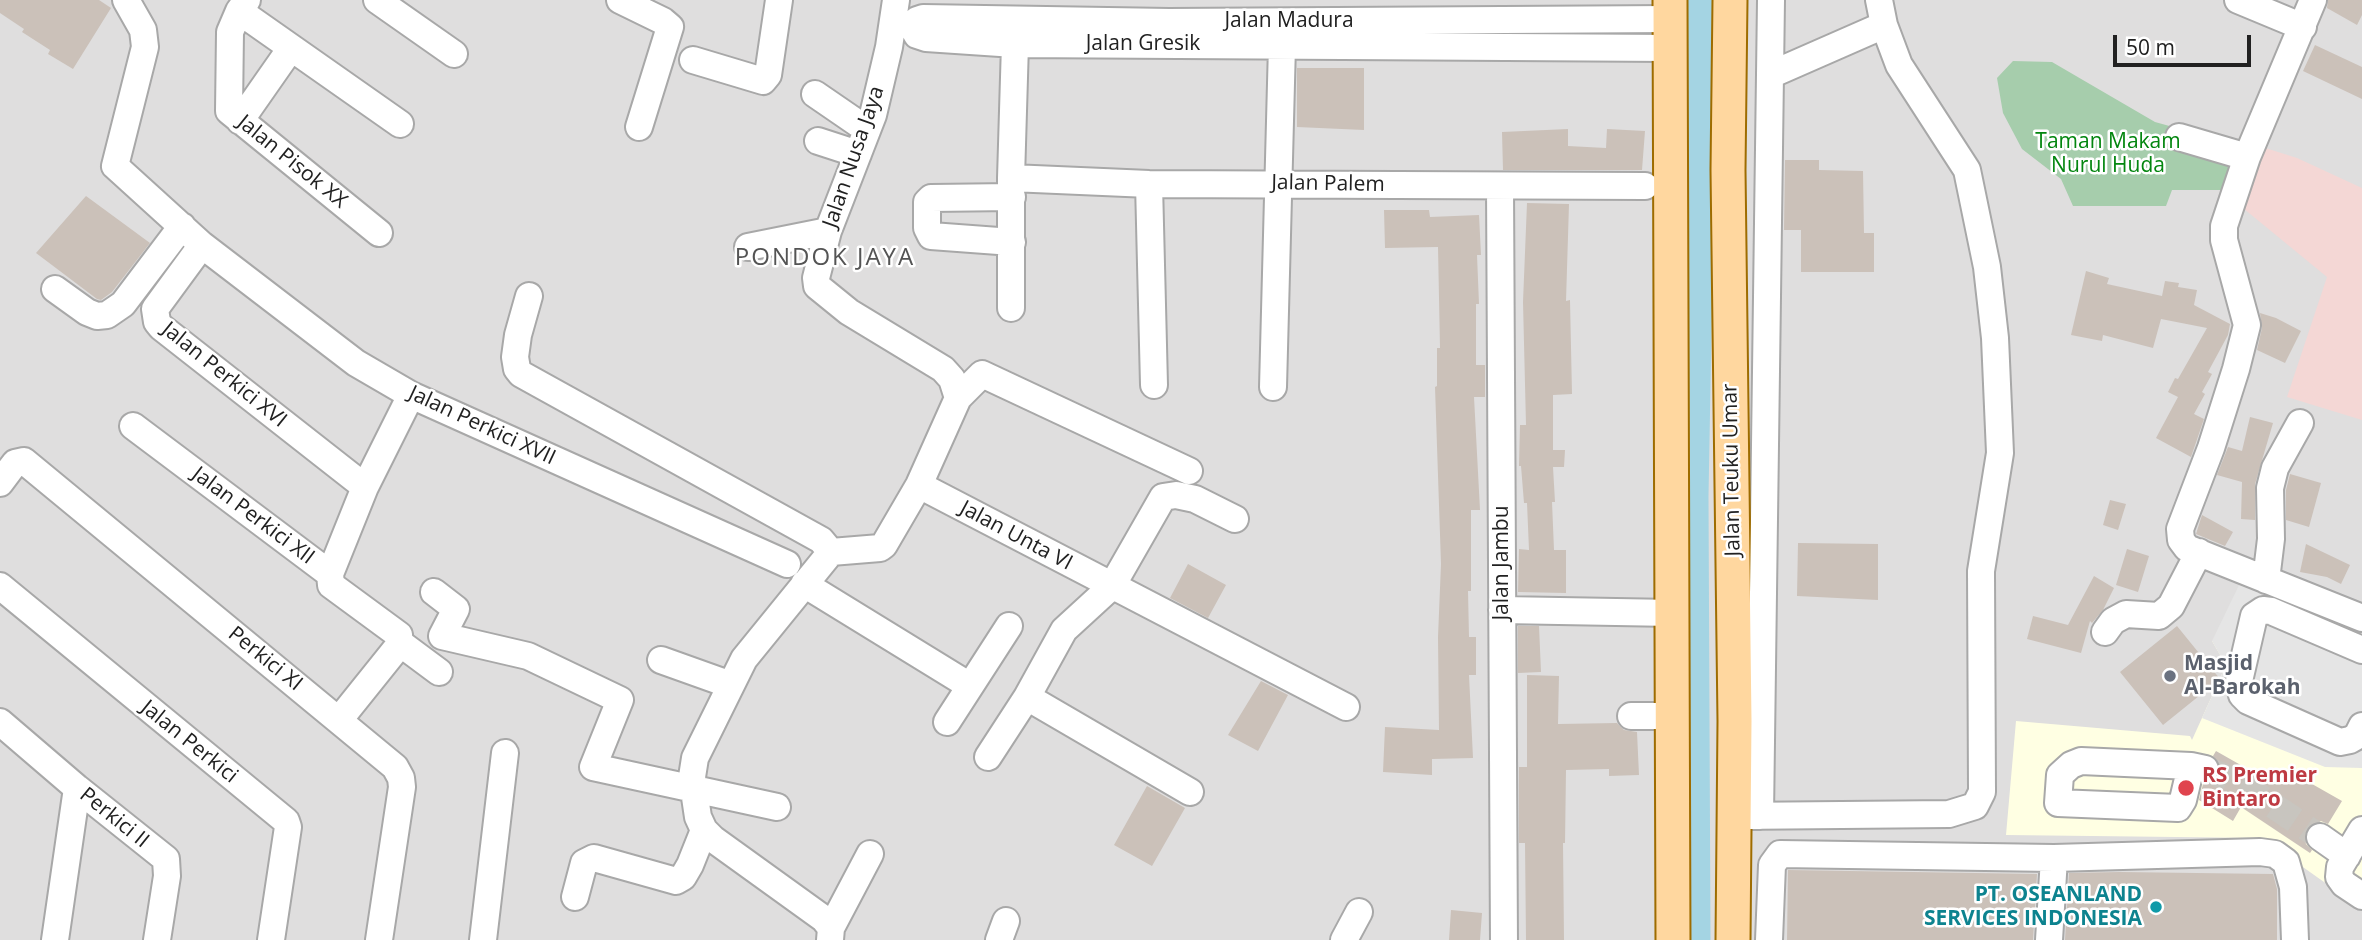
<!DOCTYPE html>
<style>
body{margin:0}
#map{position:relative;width:2362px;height:940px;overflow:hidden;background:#f2eee7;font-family:"Open Sans",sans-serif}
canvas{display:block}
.scale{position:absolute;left:2113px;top:35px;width:138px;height:32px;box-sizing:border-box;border:4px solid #212121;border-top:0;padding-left:9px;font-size:21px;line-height:24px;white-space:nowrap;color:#212121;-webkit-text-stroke:5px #fff;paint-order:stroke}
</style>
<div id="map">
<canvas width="2362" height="940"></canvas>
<div class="scale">50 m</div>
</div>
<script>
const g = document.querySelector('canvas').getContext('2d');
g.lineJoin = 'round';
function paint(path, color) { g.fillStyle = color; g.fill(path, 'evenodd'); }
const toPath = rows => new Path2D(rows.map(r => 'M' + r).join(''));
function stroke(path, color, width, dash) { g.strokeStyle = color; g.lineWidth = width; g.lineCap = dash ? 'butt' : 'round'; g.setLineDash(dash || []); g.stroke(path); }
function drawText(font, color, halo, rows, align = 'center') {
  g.font = font + ' "Open Sans",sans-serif'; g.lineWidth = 5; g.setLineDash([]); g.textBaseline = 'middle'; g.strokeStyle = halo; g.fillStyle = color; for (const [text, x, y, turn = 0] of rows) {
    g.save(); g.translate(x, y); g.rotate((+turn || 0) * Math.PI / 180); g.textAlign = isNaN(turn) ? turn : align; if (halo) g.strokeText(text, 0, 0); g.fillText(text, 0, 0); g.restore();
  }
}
paint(toPath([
 [0,0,2362,0,2362,940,0,940]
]), '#dfdede');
paint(toPath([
 [2256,145,2297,158,2362,188,2362,420,2287,397,2327,277,2238,204]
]), '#f4d7d5');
paint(toPath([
 [2362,627,2362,909,2262,838,2006,835,2016,721,2190,736,2192,740,2226,665,2212,641]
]), '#ffffe3');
paint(toPath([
 [2013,61,2052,62,2155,122,2238,145,2222,190,2172,190,2166,206,2073,206,2061,179,2022,149,2003,113,1997,78]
]), '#a6cdac');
paint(toPath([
 [2241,581,2362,627,2362,768,2325,767,2202,718,2226,665,2212,641]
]), '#e5e5e5');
stroke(toPath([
 [1694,940,1692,496,1701,0]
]), '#a4d4e3', 33);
paint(toPath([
 [0,0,99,0,111,8,73,69,48,54,50,50,22,32,24,29,0,13],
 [2328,0,2362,0,2362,15,2357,25,2327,8],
 [2315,45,2362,67,2362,99,2303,71],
 [1297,68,1364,68,1364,130,1297,127],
 [1568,129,1568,146,1606,148,1607,129,1645,131,1642,170,1503,170,1502,132],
 [1785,160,1819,160,1819,170,1863,171,1864,233,1874,233,1874,272,1801,272,1801,230,1784,230],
 [86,196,150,243,112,292,101,300,97,299,36,253],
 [1527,203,1569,204,1566,301,1570,300,1572,394,1553,395,1553,450,1565,450,1564,467,1553,467,1555,502,1552,502,1554,550,1566,550,1566,593,1518,592,1519,549,1529,550,1527,503,1524,503,1521,466,1519,466,1520,425,1526,425,1523,302],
 [1384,210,1429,210,1430,217,1479,215,1481,255,1477,255,1479,304,1476,304,1476,365,1485,365,1485,397,1474,397,1480,510,1471,510,1471,591,1468,591,1469,637,1476,637,1476,675,1469,675,1473,758,1432,759,1432,775,1383,772,1385,727,1439,730,1438,637,1441,564,1435,387,1437,386,1437,348,1440,348,1438,247,1385,248],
 [2086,271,2109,278,2107,284,2162,296,2165,281,2179,283,2178,287,2197,290,2194,305,2230,324,2228,335,2208,372,2212,374,2202,392,2205,394,2194,414,2204,419,2191,457,2156,438,2178,397,2168,392,2175,378,2178,379,2207,328,2161,319,2153,348,2103,335,2102,341,2071,335],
 [2260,313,2276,318,2301,331,2285,363,2257,350,2262,328],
 [2250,417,2273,423,2255,484,2255,520,2241,519,2242,482,2217,475,2228,447,2242,451],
 [2290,474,2321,483,2309,527,2286,520,2286,490],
 [2110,500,2126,504,2118,530,2103,525],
 [2202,515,2233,532,2225,546,2196,534],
 [1798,543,1878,544,1878,600,1797,596],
 [2306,544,2350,565,2341,584,2327,577,2300,572],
 [2127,549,2149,556,2138,592,2116,585],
 [1188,564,1226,585,1208,618,1170,598],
 [2094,576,2114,588,2103,610,2092,623,2090,621,2081,653,2027,639,2033,616,2068,625],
 [1518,626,1539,626,1541,672,1518,673],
 [2177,626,2220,679,2163,725,2120,672],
 [1527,675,1559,676,1558,724,1617,723,1624,730,1637,732,1639,775,1609,776,1609,769,1566,770,1565,843,1563,843,1564,940,1526,940,1525,843,1519,843,1519,767,1527,767],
 [1261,681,1288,695,1258,751,1228,735],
 [2216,751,2260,776,2305,780,2342,801,2328,824,2321,821,2314,822,2307,829,2304,836,2306,844,2312,850,2310,853,2241,807,2233,821,2199,800,2203,784,2210,784,2216,780,2220,773,2220,764,2213,756],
 [1147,786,1185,808,1152,866,1114,845],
 [1788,870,2037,874,2033,940,1787,940],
 [2120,872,2273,874,2277,889,2277,940,2065,940,2069,873],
 [1451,910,1482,913,1480,940,1449,940]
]), '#cbc1b9');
stroke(toPath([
 [2205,769,2223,776,2259,796,2320,837]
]), '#c8c5bf', 26, [26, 13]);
const minor = toPath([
 [126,0,143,30,145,47,115,166,202,245,356,363,411,395,787,564],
 [247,0,239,11,230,32,229,111,379,233],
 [377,0,454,54],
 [620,0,663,21,670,27,639,127],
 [2238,0,2303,27],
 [2313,0,2247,157,2224,226,2224,240,2247,325,2236,369,2211,448,2180,529,2181,540,2187,548,2362,618],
 [239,11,400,124],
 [1670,19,1169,22,923,18,917,20,913,28,917,35,926,38,1015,44,1670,48],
 [693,60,763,81,768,75,779,0],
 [1770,75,1884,25],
 [815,94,866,129],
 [240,121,291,48],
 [2179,137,2247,157],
 [818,141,858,154],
 [1011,178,1149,184,1645,186],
 [1149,184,1154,385],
 [1500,186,1504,940],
 [1012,242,931,236,927,228,927,202,931,198,1012,197],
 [202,245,155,309,157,322,161,327,365,487],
 [748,247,828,231],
 [55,289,87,312,97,316,107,315,123,304,182,226],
 [529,296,518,335,515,357,517,369,521,374,821,540,831,552],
 [1011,308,1011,178,1015,44],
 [1273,387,1282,45],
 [958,398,982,374,1189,471],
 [133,426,330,574,331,585,399,635,400,644,339,720],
 [0,483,15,463,24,461,395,767,401,778,402,787,379,940],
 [919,485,1346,707],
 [330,574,365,487,411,395],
 [2266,580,2271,539,2270,488,2275,468,2300,423],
 [804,584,970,686],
 [0,586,286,821,288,827,271,940],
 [434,592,456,609,442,636,528,656,620,700,593,767,777,807],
 [1502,610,1673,613],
 [2105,632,2113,621,2126,614,2159,616,2171,606,2199,552],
 [400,643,439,672],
 [2362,650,2271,611,2263,610,2254,616,2239,681,2242,695,2248,701,2340,742,2350,740,2357,736,2362,726],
 [661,660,731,685],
 [1631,716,1673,716],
 [0,722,77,788,166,859,167,876,157,940],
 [947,722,1009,626],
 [988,757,1027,697],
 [2191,766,2183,800,2178,808,2058,803,2060,775,2071,765,2081,761,2191,766,2205,769],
 [1190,792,1027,697,1064,630,1112,586,1163,497,1176,495,1195,499,1235,519],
 [1734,816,1949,814,1975,806,1982,792,1981,571,2000,453,1995,338,1987,267,1967,170,1899,65,1884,25,1879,0],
 [1760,816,1771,0],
 [2362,830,2340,867,2339,877,2344,884,2362,896],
 [2320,837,2347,856],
 [575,897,584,863,594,858,676,881,683,877,690,865,704,830],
 [831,928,870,854],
 [55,940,77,788],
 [483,940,505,753],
 [830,940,831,928,824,919,713,839,704,830,698,817,692,777,695,758,744,659,831,552,880,548,884,545,919,485,958,398,952,379,943,369,849,312,817,286,816,278,828,231,873,115,889,47,896,0],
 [999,940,1006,921],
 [1344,940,1359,912],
 [1769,940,1772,865,1780,854,2054,858,2260,852,2275,854,2286,862,2293,887,2295,940],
 [2049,940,2054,858]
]);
const major = toPath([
 [1670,0,1673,940],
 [1730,0,1728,170,1735,721,1733,940]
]);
stroke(minor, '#a8a8a8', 30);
stroke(major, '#9e6c00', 37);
stroke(minor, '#fff', 26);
stroke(major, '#ffd79f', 33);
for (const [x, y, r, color] of [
 [2170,676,7,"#6b7280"],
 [2186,788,9,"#e0444e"],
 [2156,907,7,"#0f9aa8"]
]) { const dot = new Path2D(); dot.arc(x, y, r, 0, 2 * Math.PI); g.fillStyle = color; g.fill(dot); stroke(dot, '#fff', 2.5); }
drawText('21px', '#212121', '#fff', [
 ["Jalan Madura",1289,21],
 ["Jalan Gresik",1143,44],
 ["Jalan Nusa Jaya",854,157,-71],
 ["Jalan Pisok XX",292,162,39],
 ["Jalan Palem",1328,184,1],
 ["Jalan Perkici XVI",224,375,39],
 ["Jalan Perkici XVII",482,426,25],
 ["Jalan Teuku Umar",1732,470,-91],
 ["Jalan Perkici XII",253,516,37],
 ["Jalan Unta VI",1016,536,28],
 ["Jalan Jambu",1502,563,-90],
 ["Perkici XI",265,659,39],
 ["Jalan Perkici",189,742,39],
 ["Perkici II",114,818,39]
]);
drawText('21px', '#03860f', '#fff', [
 ["Taman Makam",2108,142],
 ["Nurul Huda",2108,166]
]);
drawText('bold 21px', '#5b616d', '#fff', [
 ["Masjid",2184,664],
 ["Al-Barokah",2184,688]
], 'left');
drawText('bold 21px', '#be3a42', '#fff', [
 ["RS Premier",2202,776],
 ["Bintaro",2202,800]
], 'left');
drawText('bold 21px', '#0d838f', '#fff', [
 ["PT. OSEANLAND",2142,895],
 ["SERVICES INDONESIA",2142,919]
], 'right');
g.letterSpacing = '2px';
drawText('24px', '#545454', '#fff', [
 ["PONDOK JAYA",825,258]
]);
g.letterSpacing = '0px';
</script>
